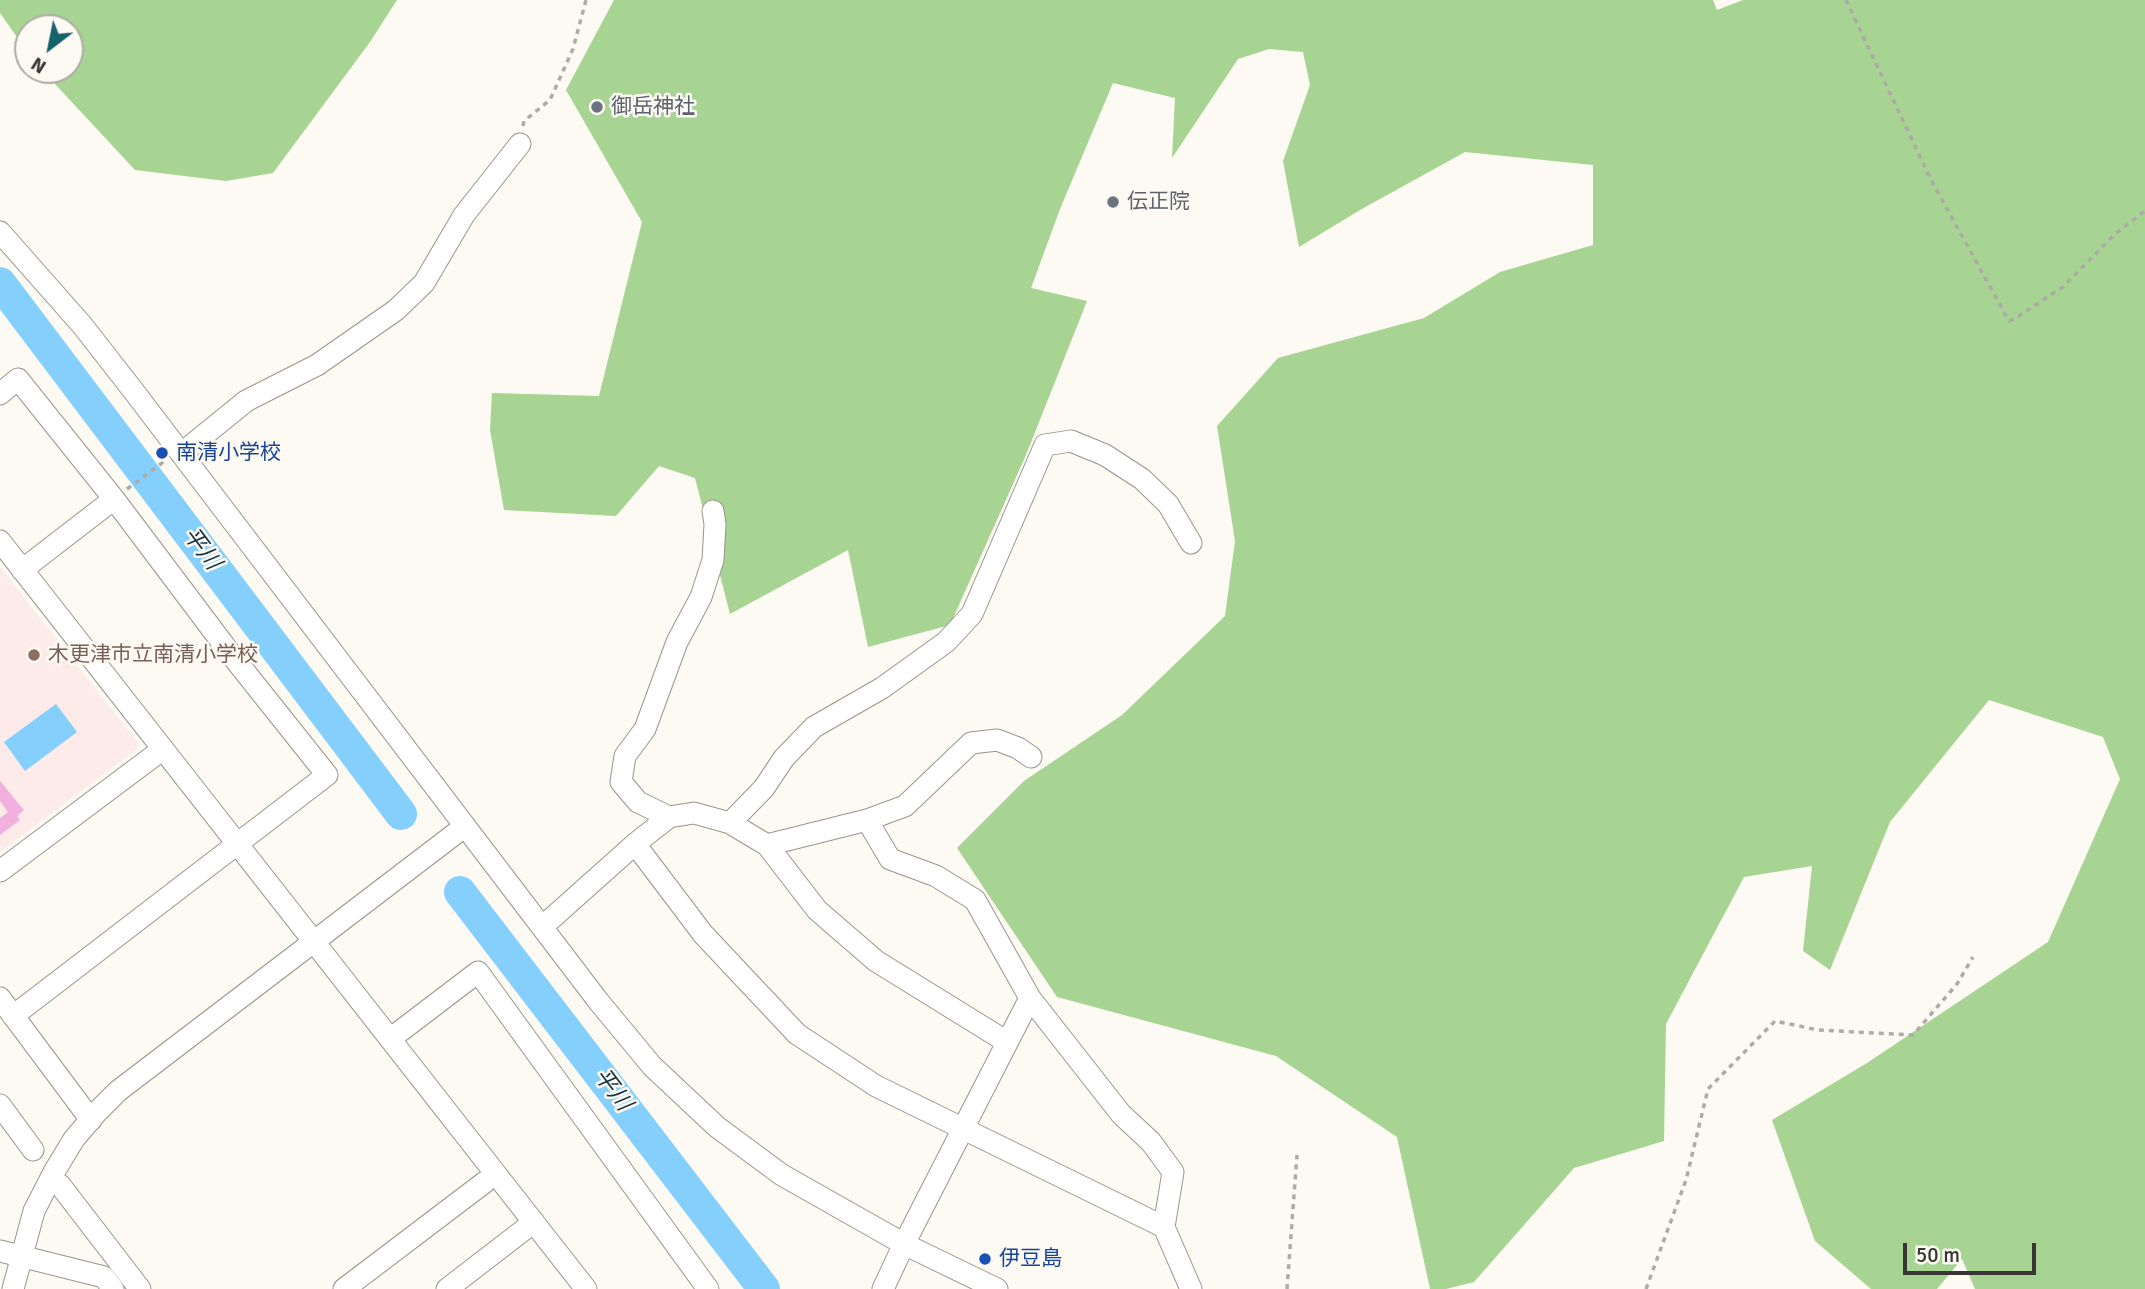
<!DOCTYPE html>
<meta charset="utf-8">
<style>
body{margin:0}
#map{position:relative;width:2145px;height:1289px;overflow:hidden;background:#fcfaf2;font-family:Signika,sans-serif}
canvas{display:block}
.north{position:absolute;left:14px;top:14px;width:70px;height:70px;box-sizing:border-box;background:#fcfaf2;border:2px solid #aeaca6;border-radius:50%;rotate:212deg;font-size:19px;font-weight:700;line-height:28px;text-align:center;color:#383735}
.north::after{content:'';display:block;margin:auto;width:24px;height:32px;background:#14636a;clip-path:polygon(50% 0,100% 100%,50% 72%,0 100%)}
.scale{position:absolute;left:1903px;top:1243px;width:133px;height:32px;box-sizing:border-box;border:4px solid #383735;border-top:0;padding-left:9px;font-size:21px;line-height:24px;white-space:nowrap;color:#383735;-webkit-text-stroke:5px #fcfaf2;paint-order:stroke}
</style>
<div id="map">
<canvas width="2145" height="1289"></canvas>
<div class="north">N</div>
<div class="scale">50 m</div>
</div>
<script>
const g = document.querySelector('canvas').getContext('2d');
g.lineJoin = 'round';
function paint(path, color) { g.fillStyle = color; g.fill(path, 'evenodd'); }
const toPath = rows => new Path2D(rows.map(r => 'M' + r).join(''));
function stroke(path, color, width, dash) { g.strokeStyle = color; g.lineWidth = width; g.lineCap = dash ? 'butt' : 'round'; g.setLineDash(dash || []); g.stroke(path); }
function drawText(font, color, halo, rows, align = 'center') {
  g.font = font + ' Signika,"Noto Sans JP",sans-serif'; g.lineWidth = 5; g.setLineDash([]); g.textBaseline = 'middle'; g.strokeStyle = halo; g.fillStyle = color; for (const [text, x, y, turn = 0] of rows) {
    g.save(); g.translate(x, y); g.rotate((+turn || 0) * Math.PI / 180); g.textAlign = isNaN(turn) ? turn : align; if (halo) g.strokeText(text, 0, 0); g.fillText(text, 0, 0); g.restore();
  }
}
paint(toPath([
 [0,567,138,743,137,749,0,852]
]), '#fcebe9');
paint(toPath([
 [0,0,397,0,370,42,273,173,226,181,135,170,42,70,70,70,70,28,28,28,28,53,0,13],
 [614,0,1713,0,1717,10,1743,0,2145,0,2145,1289,1975,1289,1962,1259,1937,1289,1871,1289,1815,1241,1772,1120,1867,1063,2048,942,2120,779,2103,737,1989,700,1890,822,1830,970,1803,951,1812,866,1744,877,1666,1024,1664,1141,1574,1168,1474,1282,1446,1289,1430,1289,1397,1137,1276,1056,1057,997,957,848,1024,781,1122,715,1225,616,1235,541,1217,426,1278,358,1424,318,1500,272,1593,245,1593,165,1465,152,1360,210,1299,247,1283,161,1310,85,1303,52,1269,49,1238,59,1172,158,1175,98,1113,83,1060,209,1031,288,1087,301,1026,455,950,625,868,647,848,550,730,614,695,478,659,466,616,516,504,510,490,430,492,393,599,396,642,222,566,90]
]), '#a7d393');
paint(toPath([
 [56,704,77,732,25,771,4,742]
]), '#85cffd');
stroke(toPath([
 [0,283,401,814],
 [460,892,764,1289]
]), '#85cffd', 32);
paint(toPath([
 [0,781,24,810,17,816,20,820,0,835,0,818,8,812,0,801]
]), '#f2b0df');
const minor = toPath([
 [0,232,82,325,132,389,599,1002,652,1066,717,1127,782,1175,904,1244,997,1289],
 [0,394,18,379,114,499,233,657,327,775,13,1016],
 [182,453,246,401,317,365,396,310,424,283,464,215,520,144],
 [0,541,586,1289],
 [22,570,114,499],
 [669,817,638,802,621,782,625,756,645,729,677,642,701,597,713,560,715,524,713,511],
 [867,820,905,806,971,743,997,740,1018,748,1031,757],
 [730,823,764,788,784,758,814,727,882,688,946,642,972,614,1045,445,1071,441,1105,455,1142,479,1168,504,1191,543],
 [635,844,703,934,797,1034,876,1086,1164,1227],
 [767,845,817,910,876,961,1007,1042],
 [0,871,163,749],
 [542,927,635,844,669,817,694,813,730,823,767,845,867,820,890,859,936,876,975,900,1030,998,1121,1114,1151,1142,1173,1172,1164,1227,1191,1289],
 [0,998,91,1120],
 [390,1039,478,972,708,1289],
 [0,1105,33,1150],
 [60,1185,140,1289],
 [0,1251,104,1277,113,1289],
 [13,1289,34,1211,54,1172,74,1139,97,1112,118,1091,464,827],
 [344,1289,485,1182],
 [447,1289,534,1222],
 [883,1289,904,1244,1030,998]
]);
stroke(minor, '#97958e', 23);
stroke(toPath([
 [1846,0,1931,180,2009,321,2016,318,2063,287,2115,234,2145,211],
 [523,126,524,121,550,100,573,49,586,0],
 [127,489,166,460],
 [1287,1289,1297,1155],
 [1646,1289,1686,1180,1708,1089,1775,1021,1818,1030,1913,1035,1957,984,1973,957]
]), '#adaba6', 3.5, [5, 5]);
stroke(minor, '#fff', 21);
for (const [x, y, r, color] of [
 [597,107,7,"#6b7280"],
 [1113,202,7,"#6b7280"],
 [162,453,7,"#1a4fb4"],
 [34,655,7,"#8d6e63"],
 [985,1259,7,"#1a4fb4"]
]) { const dot = new Path2D(); dot.arc(x, y, r, 0, 2 * Math.PI); g.fillStyle = color; g.fill(dot); stroke(dot, '#fcfaf2', 2.5); }
drawText('21px', '#5b616d', '#fcfaf2', [
 ["御岳神社",611,107],
 ["伝正院",1127,202]
], 'left');
drawText('21px', '#164399', '#fcfaf2', [
 ["南清小学校",176,453],
 ["伊豆島",999,1259]
], 'left');
drawText('21px', '#785e54', '#fcfaf2', [
 ["木更津市立南清小学校",48,655]
], 'left');
drawText('italic 23px', '#123346', '#fcfaf2', [
 ["平川",201,549,53],
 ["平川",612,1090,53]
]);
</script>
